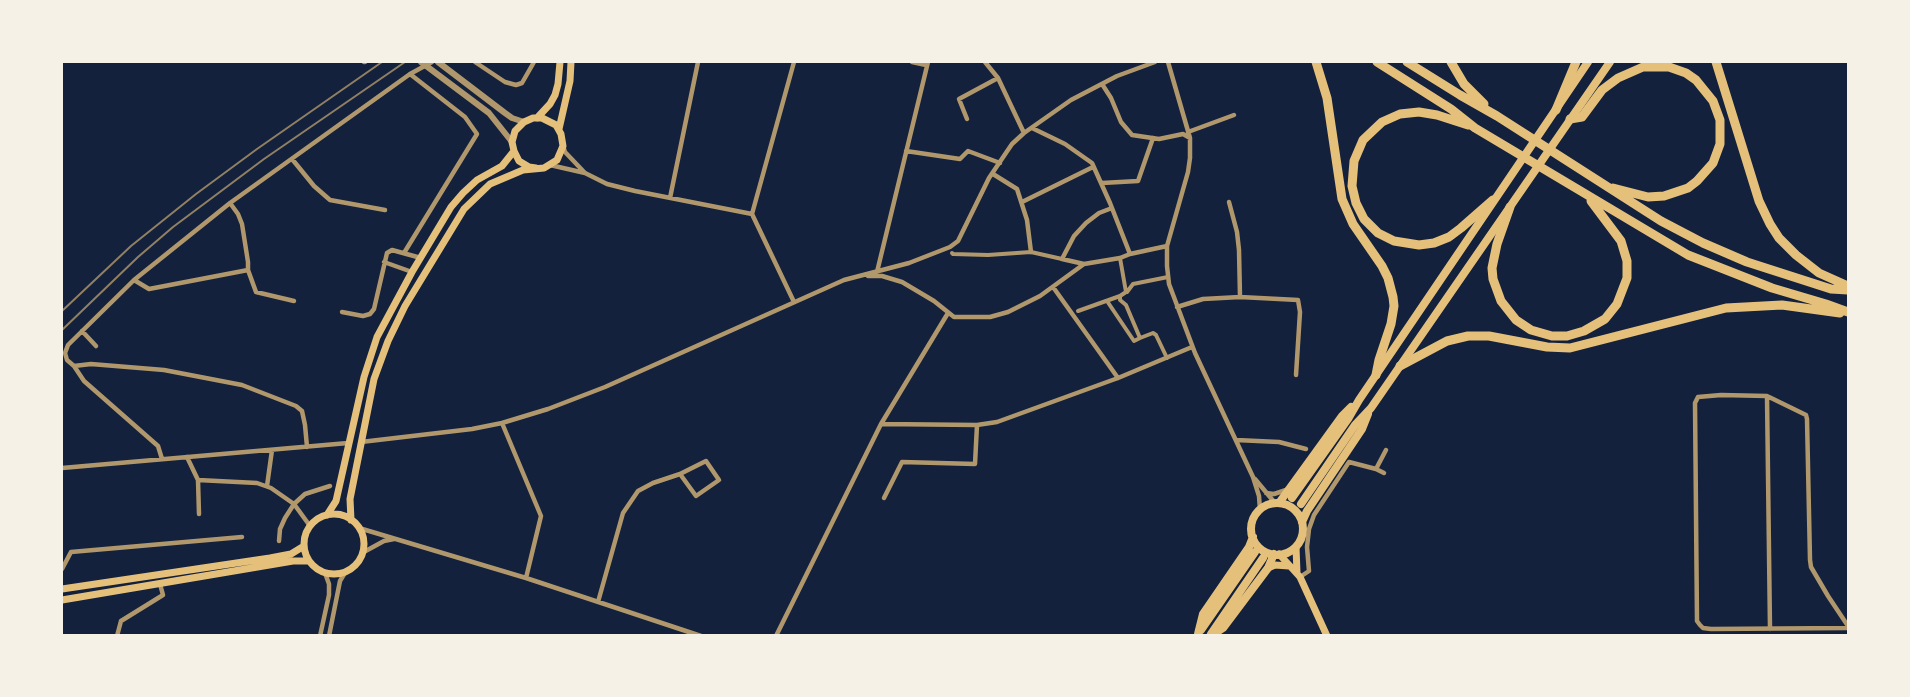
<!DOCTYPE html>
<style>
body{margin:0}
#map{position:relative;width:1910px;height:697px;overflow:hidden;background:#14213d;font-family:"Titillium Web",sans-serif}
canvas{display:block}
.frame{position:absolute;inset:0;border:63px solid #f6f1e7;pointer-events:none}
</style>
<div id="map">
<canvas width="1910" height="697"></canvas>
<div class="frame"></div>
</div>
<script>
const g = document.querySelector('canvas').getContext('2d');
g.lineJoin = 'round';
const toPath = rows => new Path2D(rows.map(r => 'M' + r).join(''));
function stroke(path, color, width, dash) { g.strokeStyle = color; g.lineWidth = width; g.lineCap = dash ? 'butt' : 'round'; g.setLineDash(dash || []); g.stroke(path); }
stroke(toPath([
 [952,253,953,254,988,255,1031,252,1062,259],
 [1120,258,1126,292,1120,296,1120,300,1126,305,1140,338,1153,333,1156,335,1167,358],
 [1127,292,1133,284,1168,277],
 [1107,301,1134,341,1140,338],
 [1078,311,1120,296]
]), '#b1986c', 4);
stroke(toPath([
 [364,62,365,62],
 [475,62,505,82,516,85,522,83,534,62],
 [912,62,926,65],
 [985,62,998,78,1024,133],
 [1168,62,1190,138,1190,158,1188,172,1167,246,1167,266,1169,284,1195,353,1253,477,1259,496,1260,510],
 [1102,84,1111,98,1121,122,1132,135,1159,139,1183,134,1190,138],
 [967,119,959,99,998,78],
 [1032,128,1065,144,1092,163,1110,203,1130,254],
 [1188,132,1234,115],
 [563,146,565,152,585,173],
 [906,151,960,159,968,151,1000,163],
 [292,159,314,186,330,200,385,210],
 [550,165,585,173,607,184,635,191,752,214],
 [993,174,1017,189,1027,220,1031,252],
 [1100,181,1102,183,1138,181,1153,138],
 [670,198,698,62],
 [1022,202,1093,167],
 [1229,202,1237,232,1239,250,1240,297],
 [752,214,794,62],
 [752,214,794,302],
 [404,253,477,134,465,117,410,74],
 [384,262,412,272],
 [1084,264,1062,259,1074,236,1086,223,1099,213,1112,208],
 [248,270,256,292,294,301],
 [877,272,928,62],
 [868,276,882,276,902,282,934,301,954,317,990,317,1008,312,1040,296,1084,264,1120,258,1130,254,1167,246],
 [134,280,149,289,248,270,248,262,242,224,238,214,230,203],
 [1053,287,1118,378],
 [1177,307,1203,299,1240,297,1298,300,1300,312,1296,375],
 [342,312,363,316,370,314,374,309,387,253,392,250,421,258],
 [82,331,96,346],
 [74,366,67,360,65,353,68,345,134,280,230,203,410,74,432,62],
 [1767,396,1770,629],
 [502,423,541,516,526,578],
 [881,424,977,425,997,422,1118,378,1192,347],
 [1236,440,1279,442,1306,449],
 [361,442,472,429,502,423,548,409,605,387,844,280,909,263,950,247,958,241,989,178,1012,144,1024,133,1071,100,1117,76,1155,62],
 [187,457,198,480,199,514],
 [162,459,158,446,84,381,74,366,91,364,164,370,242,385,296,406,302,411,305,425,307,447],
 [62,468,348,443],
 [1376,469,1386,450],
 [1255,479,1275,503],
 [198,480,257,483,271,488,294,504,310,526],
 [267,486,272,450],
 [1266,493,1274,494,1286,490],
 [884,498,902,462,975,464,977,425],
 [359,528,526,578,701,636],
 [279,541,280,529,285,518,294,504,305,494,330,486],
 [362,553,384,541,394,539],
 [62,569,71,552,242,537],
 [1300,577,1309,571,1307,547,1309,529,1314,515,1349,462,1376,469,1384,473],
 [598,602,623,513,638,491,653,483,680,474,696,496,719,480,706,461,680,474],
 [1848,626,1828,596,1811,567,1810,560,1807,419,1806,415,1767,396,1721,395,1698,397,1695,403,1697,621,1700,625,1703,628,1711,629,1848,628],
 [117,636,121,621,163,595,160,584],
 [320,636,329,595,329,584,325,573],
 [329,636,340,581,346,571],
 [776,636,881,424,948,313]
]), '#b1986c', 4.5);
stroke(toPath([
 [421,62,489,113,512,142],
 [438,62,505,113,512,118,524,122]
]), '#b1986c', 6);
stroke(toPath([
 [537,118,550,104,555,95,558,84,560,62],
 [559,129,570,81,571,62],
 '304 544a30 30 0 1 1 60 0a30 30 0 1 1-60 0Z',
 [327,515,336,501,364,377,377,337,412,272,451,207,463,193,477,180,502,166,514,151],
 [351,520,350,499,374,379,388,341,405,306,464,209,490,184,523,170,544,168,557,160,563,146,561,134,556,125,542,118,533,118,524,122,515,131,512,142,514,151,519,161,529,167,536,168],
 [1296,547,1297,573],
 [1279,554,1300,577,1327,636],
 [1268,568,1275,565,1289,566],
 [62,589,270,558,291,554,304,546],
 [62,600,293,561,309,561]
]), '#e5c07b', 7);
stroke(toPath([
 [1292,498,1348,419,1359,400,1588,62],
 [1279,503,1342,416,1351,407],
 '1251 529a26 26 0 1 1 52 0a26 26 0 1 1-52 0Z',
 [1301,504,1355,425,1371,408,1610,62],
 [1302,522,1307,511,1362,429,1368,414],
 [1201,630,1255,552],
 [1198,634,1203,614,1249,547,1253,537],
 [1211,634,1263,558],
 [1211,636,1223,628,1268,568,1274,554]
]), '#e5c07b', 8);
stroke(toPath([
 [1316,62,1327,98,1342,199,1353,224,1382,266,1388,278,1393,297,1394,306,1391,324,1379,360,1376,375],
 [1377,62,1451,109,1475,128,1688,255,1772,288,1826,304,1848,312],
 [1407,62,1460,95,1497,116,1661,221,1703,243,1747,262,1831,289,1848,290],
 [1451,62,1464,84,1484,104],
 [1716,62,1759,201,1770,224,1779,238,1796,255,1819,273,1848,286],
 [1556,110,1576,62],
 [1570,119,1582,117,1602,90,1618,78,1643,67,1669,67,1686,73,1696,80,1713,101,1720,120,1720,144,1713,163,1697,181,1688,188,1664,196,1648,197,1613,188],
 [1468,125,1437,115,1419,112,1400,114,1382,122,1363,140,1354,161,1352,186,1356,203,1364,219,1378,233,1394,241,1419,245,1434,243,1449,237,1461,228,1493,200],
 [1510,207,1497,244,1492,268,1493,279,1501,301,1516,320,1531,330,1552,336,1567,336,1584,331,1605,319,1617,304,1627,278,1627,261,1621,241,1591,201],
 [1400,366,1447,341,1468,336,1489,336,1547,347,1570,348,1726,308,1782,305,1840,313]
]), '#e5c07b', 9);
stroke(toPath([
 [62,311,131,246,196,194,257,149,382,62],
 [62,330,138,257,173,227,264,159,405,62]
]), '#918062', 2);
</script>
